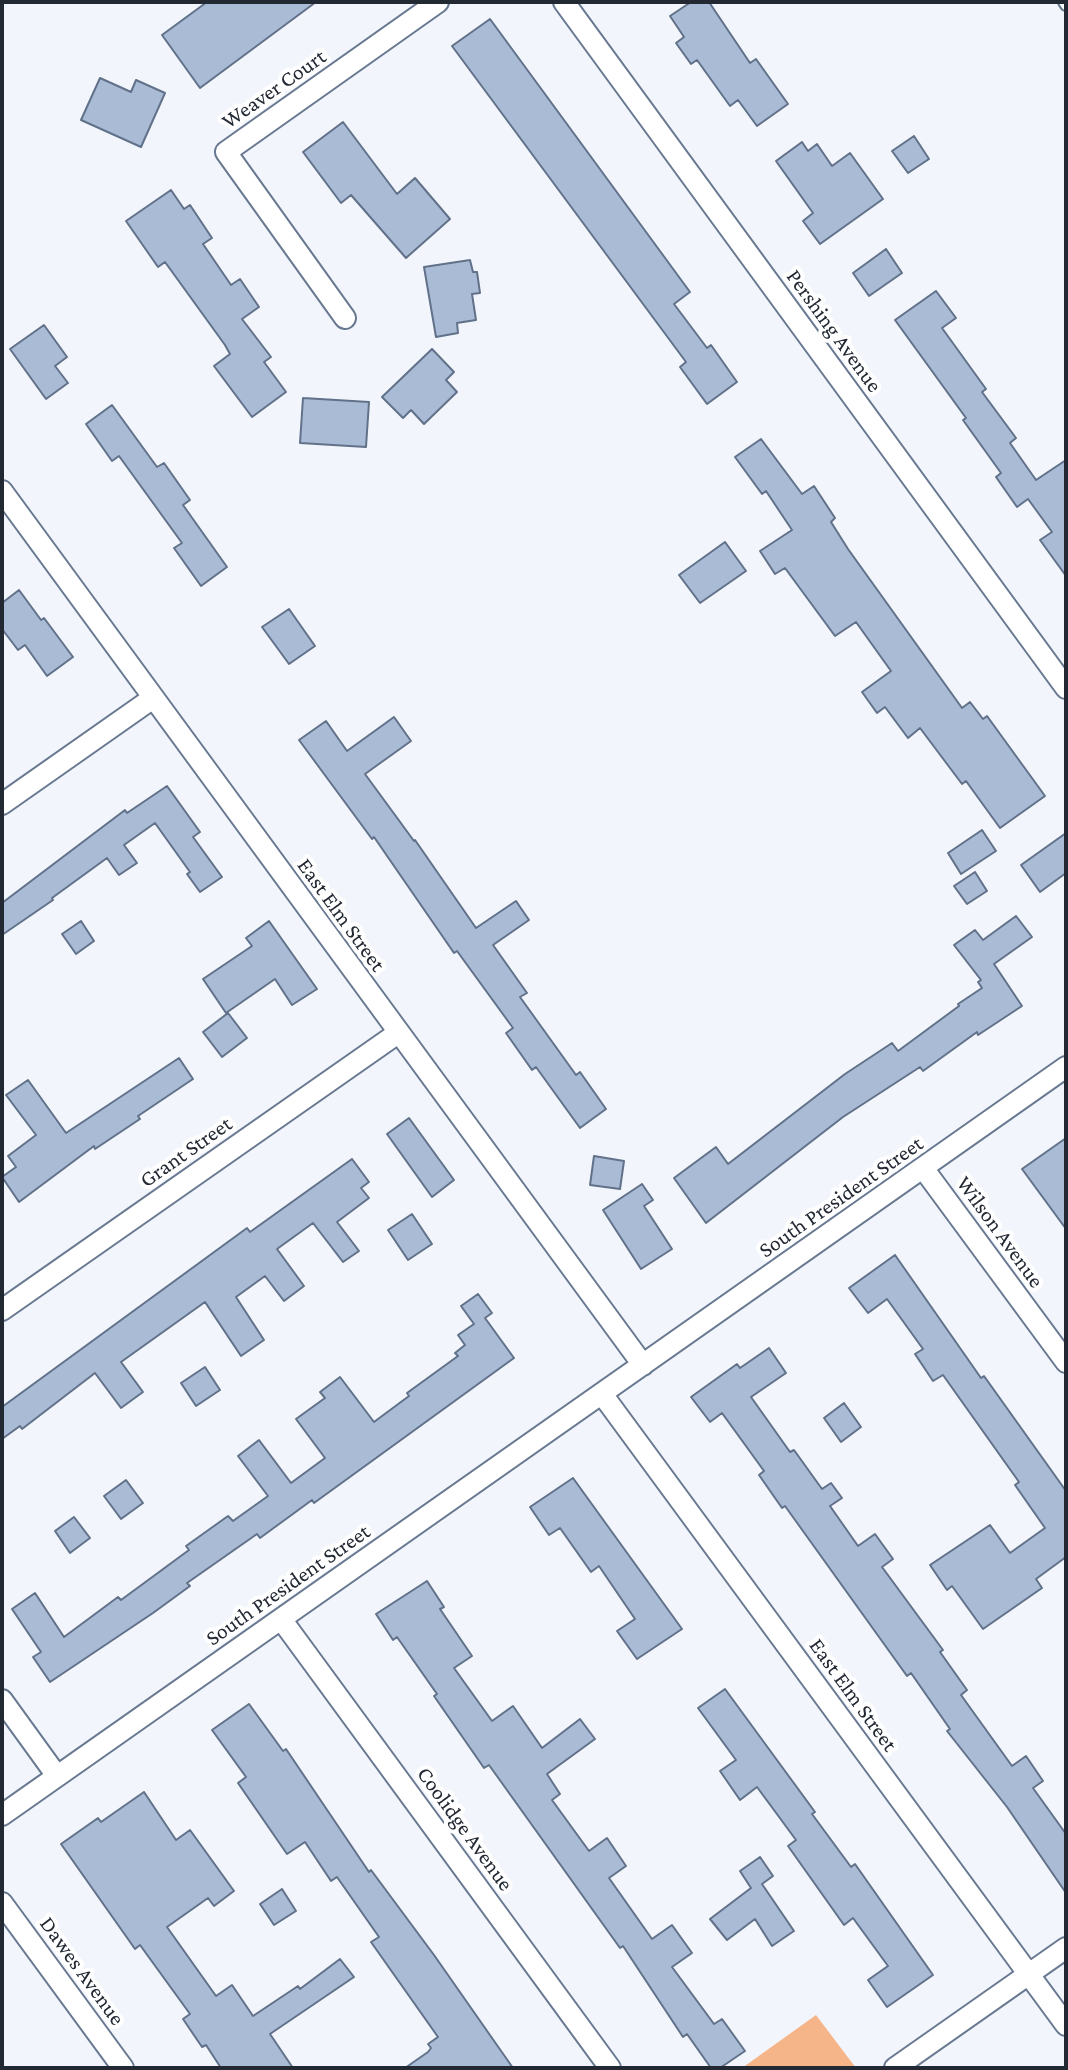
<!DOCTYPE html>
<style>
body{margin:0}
#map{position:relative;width:1068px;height:2070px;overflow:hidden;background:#f2f6fc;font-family:"Crimson Pro",serif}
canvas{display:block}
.frame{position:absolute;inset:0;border:4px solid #222933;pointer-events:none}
</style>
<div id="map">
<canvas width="1068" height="2070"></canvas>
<div class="frame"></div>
</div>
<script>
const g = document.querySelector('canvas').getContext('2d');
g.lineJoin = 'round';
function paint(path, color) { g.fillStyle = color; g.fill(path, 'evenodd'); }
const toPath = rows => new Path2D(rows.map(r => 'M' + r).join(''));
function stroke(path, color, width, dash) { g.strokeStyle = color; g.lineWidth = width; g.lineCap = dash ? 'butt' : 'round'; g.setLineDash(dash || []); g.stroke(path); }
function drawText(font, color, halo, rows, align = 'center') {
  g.font = font + ' "Crimson Pro",serif'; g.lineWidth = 8; g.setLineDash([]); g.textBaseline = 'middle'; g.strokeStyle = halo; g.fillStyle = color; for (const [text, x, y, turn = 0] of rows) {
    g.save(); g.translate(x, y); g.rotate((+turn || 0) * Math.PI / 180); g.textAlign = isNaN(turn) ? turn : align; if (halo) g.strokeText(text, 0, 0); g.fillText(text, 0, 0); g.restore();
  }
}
paint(toPath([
 [816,2015,856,2068,742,2068]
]), '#f6b589');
const building = toPath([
 [207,2,316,2,200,88,162,35,207,2],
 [691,2,709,2,750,63,756,59,788,104,757,126,738,100,730,106,697,60,691,64,676,43,684,37,670,16,691,2],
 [490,19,690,292,674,304,707,348,711,345,737,382,707,404,680,367,686,362,452,46,490,19],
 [100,78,131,92,136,80,165,93,141,147,81,120,100,78],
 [343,122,397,194,415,178,450,219,406,258,351,195,341,203,303,152,343,122],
 [914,136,929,159,908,173,892,151,914,136],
 [802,142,808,151,817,144,832,166,850,153,883,199,820,244,803,221,813,213,776,161,802,142],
 [171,190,184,209,190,205,212,238,203,244,231,285,240,279,259,307,242,319,271,357,264,362,286,392,252,417,214,366,230,354,225,345,165,262,158,267,126,221,171,190],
 [886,249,902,273,869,296,853,273,886,249],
 [470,260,473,272,477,272,480,293,472,294,476,320,457,323,458,333,436,337,424,267,470,260],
 [936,291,956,318,942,328,986,389,982,392,1016,438,1010,443,1036,480,1066,460,1066,576,1040,540,1052,532,1028,499,1017,507,996,477,1001,473,963,420,966,418,895,320,936,291],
 [44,325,67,357,55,366,68,383,46,399,10,349,44,325],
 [432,349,454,372,446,380,457,392,424,424,411,410,403,418,382,397,432,349],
 [303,398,369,402,366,447,300,443,303,398],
 [112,405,157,467,164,463,190,500,183,505,227,567,201,586,174,548,182,543,119,456,112,461,86,424,112,405],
 [761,439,802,494,814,486,835,518,831,522,848,549,962,708,970,702,983,719,987,716,1045,796,1000,828,966,781,962,784,920,728,908,738,885,707,877,713,862,692,891,671,856,622,835,636,785,568,775,574,760,551,792,530,766,491,762,494,735,457,761,439],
 [725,542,746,571,700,603,679,575,725,542],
 [19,590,41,620,44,618,73,657,47,676,25,645,18,650,2,629,2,603,19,590],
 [289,609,315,646,289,664,262,627,289,609],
 [394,717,411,741,365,774,414,841,415,840,476,928,516,901,529,920,493,945,527,993,520,997,576,1075,580,1072,606,1109,580,1128,536,1067,532,1070,506,1033,513,1028,457,951,454,953,374,837,372,839,299,740,326,721,347,751,394,717],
 [167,786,200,832,193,837,222,877,200,892,187,874,190,872,155,823,124,845,137,863,119,875,107,858,52,898,53,900,2,935,2,903,125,810,127,813,167,786],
 [982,830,996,851,961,874,948,853,982,830],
 [1066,833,1066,873,1040,892,1021,865,1066,833],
 [975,872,987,891,967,904,954,886,975,872],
 [1016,916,1032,937,994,964,1022,1006,978,1035,977,1032,923,1071,920,1067,843,1117,706,1223,674,1178,716,1147,728,1164,845,1074,892,1043,898,1051,959,1006,958,1004,982,988,978,982,981,980,954,945,975,930,983,940,1016,916],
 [81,921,94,941,76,954,62,934,81,921],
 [269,921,317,989,292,1005,275,979,226,1013,203,979,252,946,246,938,269,921],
 [228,1013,247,1038,222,1057,203,1032,228,1013],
 [179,1058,193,1079,138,1116,140,1119,95,1149,94,1146,19,1202,2,1177,16,1167,8,1156,36,1135,6,1095,28,1080,66,1133,179,1058],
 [409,1118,454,1180,432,1197,387,1134,409,1118],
 [1066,1138,1066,1229,1022,1169,1066,1138],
 [594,1156,624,1161,620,1189,590,1185,594,1156],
 [352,1159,369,1182,361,1188,369,1198,337,1222,359,1251,343,1262,313,1223,277,1249,304,1286,284,1301,265,1276,236,1297,264,1340,241,1356,205,1302,121,1362,143,1392,121,1408,95,1373,22,1429,20,1426,2,1439,2,1407,247,1228,250,1232,352,1159],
 [642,1184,653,1200,644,1206,672,1249,641,1269,603,1210,642,1184],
 [412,1214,432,1244,408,1260,388,1230,412,1214],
 [895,1255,981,1378,984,1376,1066,1491,1066,1557,1036,1579,1042,1588,983,1629,952,1586,947,1590,930,1565,990,1525,1010,1553,1045,1528,1015,1485,1019,1482,943,1375,933,1381,915,1354,923,1349,887,1299,868,1313,849,1288,895,1255],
 [478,1294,492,1313,485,1318,514,1358,314,1503,312,1500,260,1538,257,1534,187,1583,190,1586,153,1613,50,1682,33,1657,41,1652,12,1609,35,1593,64,1637,118,1597,121,1600,189,1550,186,1546,228,1516,233,1521,268,1496,238,1456,259,1440,291,1483,325,1458,296,1419,325,1398,320,1392,340,1377,374,1422,409,1396,407,1393,458,1356,455,1353,465,1345,458,1335,474,1324,461,1306,478,1294],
 [769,1348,786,1373,751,1397,790,1452,794,1450,822,1489,831,1483,842,1498,830,1506,858,1546,875,1534,893,1559,882,1567,943,1650,940,1652,967,1690,961,1695,1012,1766,1026,1756,1043,1781,1033,1788,1066,1834,1066,1893,1007,1807,947,1731,950,1729,911,1673,907,1676,785,1506,782,1508,759,1475,764,1471,722,1413,710,1422,691,1397,737,1364,740,1368,769,1348],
 [205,1367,220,1390,196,1406,181,1383,205,1367],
 [844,1403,861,1427,841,1442,824,1418,844,1403],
 [573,1478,682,1629,637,1659,617,1631,635,1619,599,1566,591,1572,560,1528,549,1535,530,1507,573,1478],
 [126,1480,143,1503,121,1519,104,1496,126,1480],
 [74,1517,90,1538,70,1553,55,1531,74,1517],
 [427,1581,444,1607,440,1609,472,1656,454,1668,492,1721,513,1706,542,1748,580,1719,595,1739,547,1774,560,1794,552,1800,589,1851,607,1838,626,1866,609,1878,652,1939,672,1925,692,1953,672,1967,714,2024,722,2019,745,2051,720,2068,711,2068,687,2034,683,2037,623,1946,620,1948,489,1765,484,1768,434,1696,437,1694,397,1637,393,1640,376,1614,427,1581],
 [725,1689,815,1812,812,1814,851,1867,855,1864,933,1975,887,2007,868,1980,888,1966,853,1918,844,1925,788,1846,796,1840,757,1787,740,1800,720,1771,736,1760,698,1708,725,1689],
 [249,1704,283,1751,286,1749,369,1872,371,1870,434,1955,513,2068,405,2068,428,2052,431,2048,428,2044,438,2037,371,1942,379,1937,337,1877,331,1881,305,1842,287,1854,238,1783,246,1777,212,1730,249,1704],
 [144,1792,176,1840,190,1830,234,1891,214,1906,208,1898,167,1927,216,1996,232,1985,253,2016,298,1986,300,1989,340,1959,354,1977,270,2034,293,2068,221,2068,206,2045,202,2047,183,2019,190,2014,140,1945,135,1949,61,1844,98,1818,101,1822,144,1792],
 [760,1857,773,1876,762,1884,794,1931,772,1946,755,1919,727,1940,710,1919,751,1888,740,1871,760,1857],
 [282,1889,296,1911,274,1925,260,1904,282,1889]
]);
paint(building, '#aabbd6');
stroke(building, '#617189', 2);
const service = toPath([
 [1064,2,1066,5]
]);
const minor = toPath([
 [564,2,1066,688],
 [345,318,226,152,438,2],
 [2,491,643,1365],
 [2,804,153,698],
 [923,1168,1066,1362],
 [2,1310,398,1033],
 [602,1394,1066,2025],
 [281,1619,610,2068],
 [2,1700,57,1776],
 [2,1815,1066,1067],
 [2,1903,123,2068],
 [895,2068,1066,1948]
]);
stroke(service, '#687890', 14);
stroke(minor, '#687890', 24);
stroke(service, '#fff', 10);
stroke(minor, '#fff', 20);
drawText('22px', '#222933', '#fff', [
 ["Weaver Court",274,89,-35],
 ["Pershing Avenue",834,331,54],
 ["East Elm Street",341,915,54],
 ["Grant Street",186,1152,-35],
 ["South President Street",841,1197,-35],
 ["Wilson Avenue",1000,1232,54],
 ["South President Street",288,1585,-35],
 ["East Elm Street",853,1695,54],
 ["Coolidge Avenue",465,1829,54],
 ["Dawes Avenue",82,1971,54]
]);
</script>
